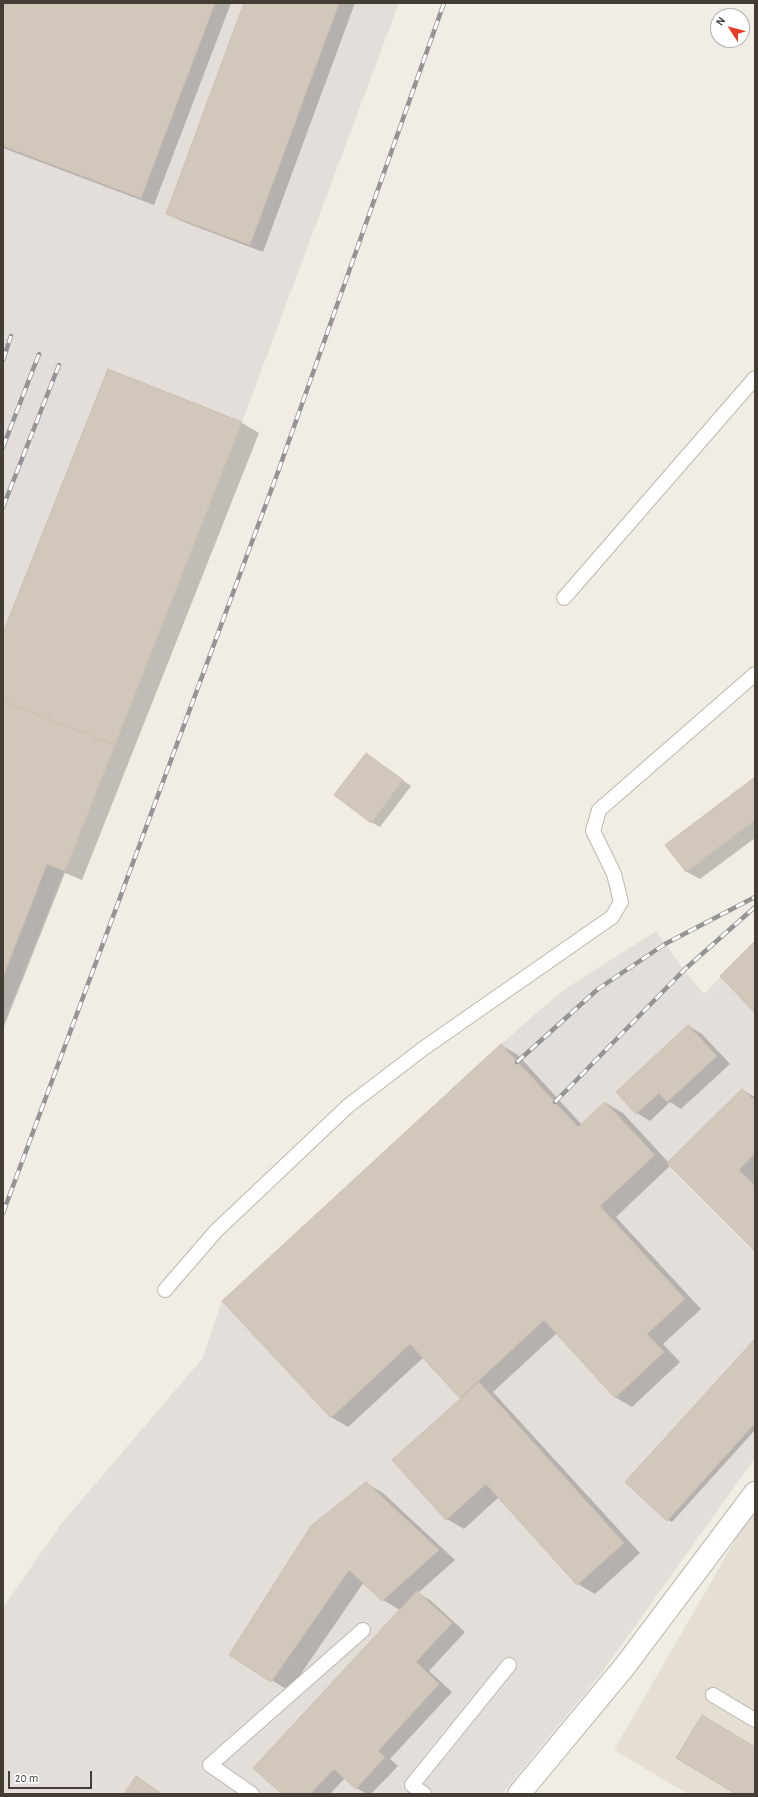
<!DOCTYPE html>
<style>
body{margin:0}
#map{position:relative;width:758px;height:1797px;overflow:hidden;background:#f1ede5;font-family:"Alegreya Sans",sans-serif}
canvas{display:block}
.frame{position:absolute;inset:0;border:4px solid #433d35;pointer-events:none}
.north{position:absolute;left:710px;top:8px;width:40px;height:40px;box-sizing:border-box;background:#fff;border:1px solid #b4b1ae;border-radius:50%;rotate:306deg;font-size:11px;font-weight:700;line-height:16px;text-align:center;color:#433d35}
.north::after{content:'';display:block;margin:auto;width:14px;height:18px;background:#e93b24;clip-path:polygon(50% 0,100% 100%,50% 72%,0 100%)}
.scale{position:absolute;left:8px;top:1771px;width:84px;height:18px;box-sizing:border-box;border:2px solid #433d35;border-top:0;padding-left:5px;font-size:12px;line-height:14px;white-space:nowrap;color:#433d35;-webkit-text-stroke:3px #fff;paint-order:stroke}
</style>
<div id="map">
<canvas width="758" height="1797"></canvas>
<div class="frame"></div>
<div class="north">N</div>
<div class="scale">20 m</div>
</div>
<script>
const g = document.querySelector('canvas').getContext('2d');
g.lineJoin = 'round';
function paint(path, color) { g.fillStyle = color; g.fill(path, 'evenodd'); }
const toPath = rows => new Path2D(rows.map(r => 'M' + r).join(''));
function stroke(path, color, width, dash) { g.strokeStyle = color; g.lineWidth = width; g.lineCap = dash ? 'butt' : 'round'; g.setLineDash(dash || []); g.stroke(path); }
paint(toPath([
 [755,1506,755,1794,688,1794,614,1750]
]), '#e4ded3');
paint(toPath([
 [3,3,399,3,242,422,3,1025],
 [656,931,684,970,704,994,755,941,755,1458,600,1675,502,1794,3,1794,3,1608,61,1524,202,1359,222,1301,501,1044,562,991]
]), '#e3deda');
paint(toPath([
 [3,3,231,3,154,205,3,148],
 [245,3,355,3,263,252,181,221,168,214],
 [108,371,242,423,259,433,82,880,65,873,3,1029,3,637],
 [366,754,411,786,380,827,371,822],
 [755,778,755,838,700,879,687,872,667,845],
 [689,1026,702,1034,730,1064,681,1109,670,1102,650,1121,637,1113],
 [501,1045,518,1055,582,1125,606,1103,623,1113,669,1163,742,1090,755,1097,755,1250,671,1165,616,1217,701,1309,663,1344,680,1362,632,1407,615,1397,557,1333,493,1392,640,1553,595,1594,578,1584,499,1497,464,1529,447,1519,462,1398,424,1357,348,1427,331,1417],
 [755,1341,755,1430,672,1522,668,1520],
 [366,1483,383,1493,455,1560,418,1593,430,1600,465,1632,429,1671,452,1692,390,1759,398,1766,371,1794,367,1794,356,1788,345,1778,330,1794,283,1794,400,1610,383,1600,364,1582,289,1691,231,1654]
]), '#0003');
const building = toPath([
 [3,3,215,3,141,198,3,146,3,3],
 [244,3,339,3,250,245,166,214,244,3],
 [108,369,242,422,115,745,3,701,3,633,108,369],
 [3,701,115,745,65,871,47,864,3,977,3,701],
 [366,753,403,780,371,823,334,795,366,753],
 [755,777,755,820,686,872,665,845,755,777],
 [755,941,755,1013,720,976,755,941],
 [688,1025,717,1056,667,1102,659,1093,636,1114,616,1092,688,1025],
 [501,1044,578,1127,605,1102,655,1155,600,1206,685,1299,647,1334,664,1352,615,1398,544,1320,460,1398,410,1344,331,1418,222,1301,501,1044],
 [742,1089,753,1099,755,1097,755,1153,739,1170,755,1186,755,1251,667,1163,742,1089],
 [755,1339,755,1423,667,1521,625,1482,755,1339],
 [479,1382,624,1543,577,1585,486,1484,446,1520,392,1460,479,1382],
 [366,1482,439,1550,382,1601,349,1570,271,1682,229,1655,311,1526,366,1482],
 [417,1591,452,1623,416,1662,439,1684,378,1751,385,1757,356,1789,334,1769,310,1794,282,1794,253,1768,417,1591],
 [702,1715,755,1747,755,1794,736,1794,676,1758,702,1715],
 [136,1776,162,1794,124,1794,136,1776]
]);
paint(building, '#d1c8bb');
stroke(building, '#ccc0af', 1);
const lane = toPath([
 [564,598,755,378],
 [165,1290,216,1231,348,1106,424,1048,612,917,621,902,614,874,593,831,599,810,755,674],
 [713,1695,755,1720],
 [252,1794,210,1765,363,1630],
 [424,1794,412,1785,509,1665]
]);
const street = toPath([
 [519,1794,625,1666,755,1493]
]);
stroke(lane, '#beb7ab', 16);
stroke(street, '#beb7ab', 24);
stroke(lane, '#fff', 14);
stroke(street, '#fff', 22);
const rail = toPath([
 [3,360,11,336],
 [3,447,39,354],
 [3,507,59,365],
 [517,1062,598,989,665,944,755,897],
 [555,1102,684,970,755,907],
 [3,1213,279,469,444,3]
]);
stroke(rail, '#949494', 4.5);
stroke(rail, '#fff', 3, [9]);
</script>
